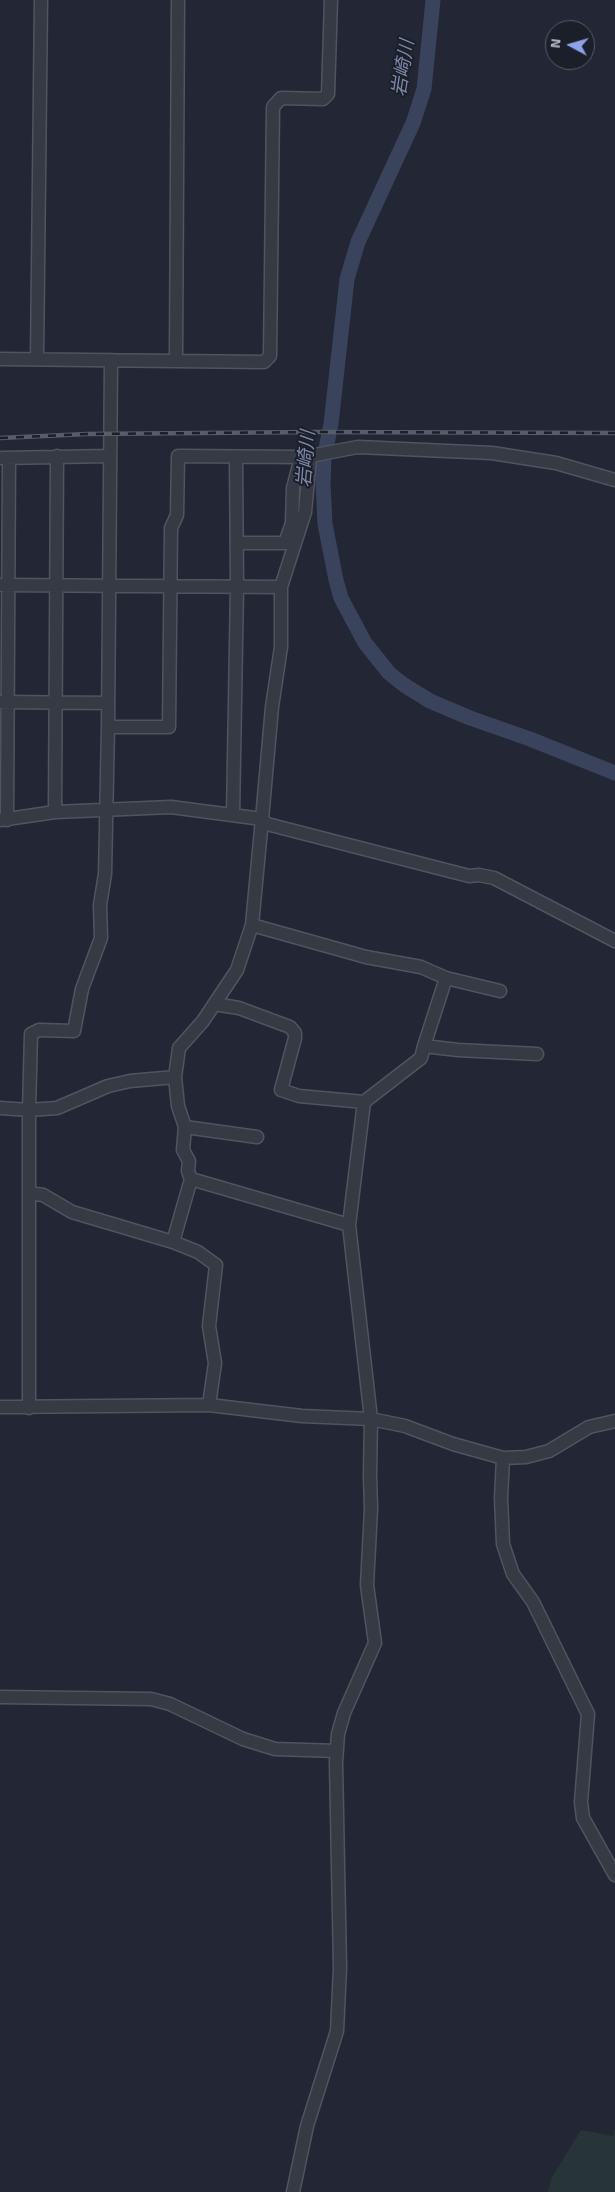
<!DOCTYPE html>
<meta charset="utf-8">
<style>
body{margin:0}
#map{position:relative;width:615px;height:2192px;overflow:hidden;background:#232735;font-family:Signika,sans-serif}
canvas{display:block}
.north{position:absolute;left:545px;top:20px;width:50px;height:50px;box-sizing:border-box;background:#1b1f2a;border:1px solid #575b67;border-radius:50%;rotate:276deg;font-size:14px;font-weight:700;line-height:20px;text-align:center;color:#b0b4c2}
.north::after{content:'';display:block;margin:auto;width:18px;height:22px;background:#8da2ea;clip-path:polygon(50% 0,100% 100%,50% 72%,0 100%)}
</style>
<div id="map">
<canvas width="615" height="2192"></canvas>
<div class="north">N</div>
</div>
<script>
const g = document.querySelector('canvas').getContext('2d');
g.lineJoin = 'round';
function paint(path, color) { g.fillStyle = color; g.fill(path, 'evenodd'); }
const toPath = rows => new Path2D(rows.map(r => 'M' + r).join(''));
function stroke(path, color, width, dash) { g.strokeStyle = color; g.lineWidth = width; g.lineCap = dash ? 'butt' : 'round'; g.setLineDash(dash || []); g.stroke(path); }
function drawText(font, color, halo, rows, align = 'center') {
  g.font = font + ' Signika,"Noto Sans JP",sans-serif'; g.lineWidth = 4; g.setLineDash([]); g.textBaseline = 'middle'; g.strokeStyle = halo; g.fillStyle = color; for (const [text, x, y, turn = 0] of rows) {
    g.save(); g.translate(x, y); g.rotate((+turn || 0) * Math.PI / 180); g.textAlign = isNaN(turn) ? turn : align; if (halo) g.strokeText(text, 0, 0); g.fillText(text, 0, 0); g.restore();
  }
}
paint(toPath([
 [615,2129,615,2192,548,2192,551,2179,581,2130,613,2136]
]), '#273539');
stroke(toPath([
 [433,0,424,89,413,123,358,242,347,279,331,424,324,458,323,483,325,524,336,580,341,598,365,643,389,673,404,685,430,701,470,718,530,739,615,773]
]), '#3a435c', 15);
const minor = toPath([
 [0,359,264,362,270,356,273,107,281,98,323,99,328,94,331,0],
 [37,359,41,0],
 [176,359,178,0],
 [2,458,109,456],
 [0,585,281,587],
 [0,702,108,703],
 [108,727,169,727,171,528,177,515,178,456,301,457,293,488,292,523,285,543,237,543],
 [55,812,57,456],
 [233,815,237,587,236,458],
 [0,820,55,812,171,807,262,819,272,707,281,647,281,587,305,512,310,458,315,455,358,447,492,453,556,463,615,480],
 [7,820,9,458],
 [252,925,366,957,421,967,446,978,500,991],
 [446,978,424,1046,458,1050,537,1054],
 [214,1004,239,1008,290,1027,295,1033,295,1038,281,1090,299,1096,364,1102],
 [0,1108,29,1110,31,1034,39,1030,74,1031,82,989,101,938,100,905,105,874,108,727,111,360],
 [257,1137,185,1127,178,1106,175,1077,179,1048,203,1021,237,970,252,925,262,819,267,824,469,876,479,875,494,878,615,941],
 [191,1179,349,1225],
 [29,1193,43,1195,72,1212,173,1242,191,1179,188,1171,189,1161,183,1150,185,1127],
 [173,1242,198,1252,216,1265,209,1326,215,1363,209,1405],
 [0,1407,209,1405,302,1416,371,1419,405,1426,453,1444,503,1458,526,1457,549,1451,589,1427,615,1421],
 [29,1408,29,1110,57,1108,108,1086,130,1081,175,1077],
 [503,1458,501,1498,503,1544,513,1574,533,1602,588,1714,581,1802,583,1818,615,1875],
 [0,1697,151,1699,170,1704,243,1739,275,1749,337,1751],
 [293,2192,307,2126,337,2031,340,1968,336,1762,338,1734,344,1713,375,1643,367,1585,371,1509,370,1475,371,1419,349,1225,364,1102,421,1058,424,1046]
]);
stroke(minor, '#505460', 15);
stroke(minor, '#363a45', 12);
const rail = toPath([
 [0,438,87,434,316,432,615,433]
]);
stroke(rail, '#585d6c', 4.5);
stroke(rail, '#1b1f2a', 2.5, [8]);
drawText('italic 19px', '#7c87a7', '#1b1f2a', [
 ["岩崎川",404,68,-81],
 ["岩崎川",307,459,-85]
]);
</script>
